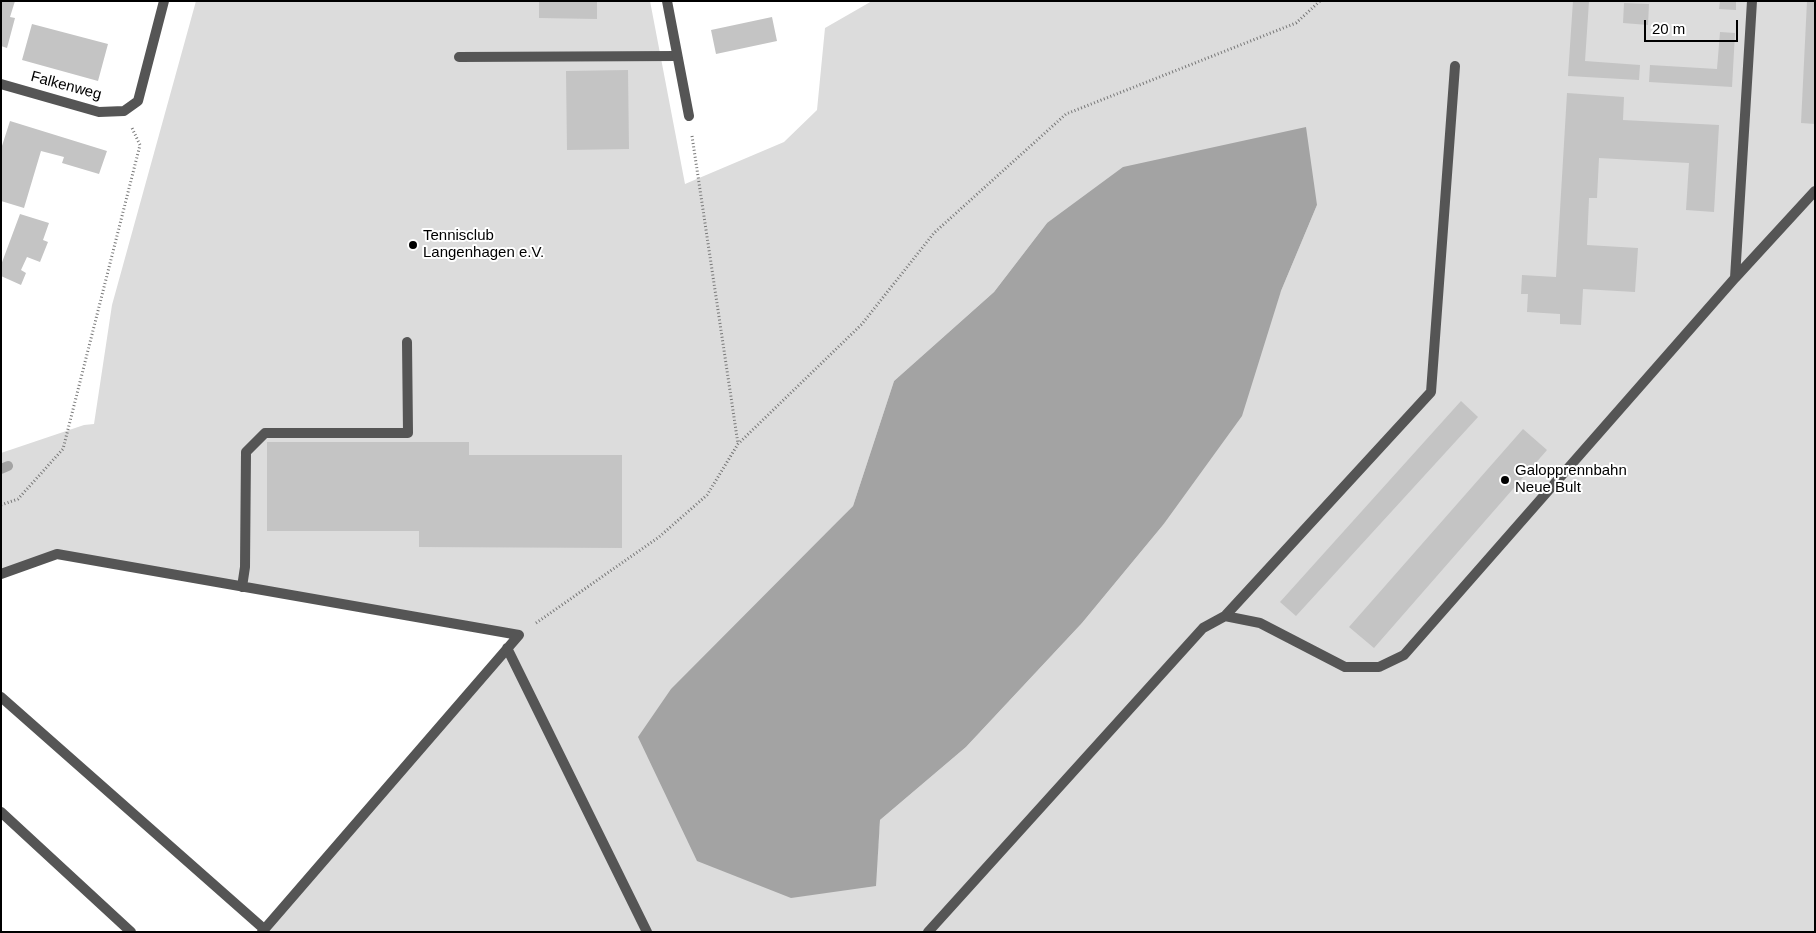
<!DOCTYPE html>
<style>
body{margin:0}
#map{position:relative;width:1816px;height:933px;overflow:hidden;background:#fff;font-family:Arial,sans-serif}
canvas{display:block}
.frame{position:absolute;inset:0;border:2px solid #000;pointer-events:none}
.scale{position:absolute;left:1644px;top:20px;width:94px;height:22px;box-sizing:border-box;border:2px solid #000;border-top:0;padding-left:6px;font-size:15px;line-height:18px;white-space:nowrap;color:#000;-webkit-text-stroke:4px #fff;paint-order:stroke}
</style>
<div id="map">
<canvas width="1816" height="933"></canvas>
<div class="frame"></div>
<div class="scale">20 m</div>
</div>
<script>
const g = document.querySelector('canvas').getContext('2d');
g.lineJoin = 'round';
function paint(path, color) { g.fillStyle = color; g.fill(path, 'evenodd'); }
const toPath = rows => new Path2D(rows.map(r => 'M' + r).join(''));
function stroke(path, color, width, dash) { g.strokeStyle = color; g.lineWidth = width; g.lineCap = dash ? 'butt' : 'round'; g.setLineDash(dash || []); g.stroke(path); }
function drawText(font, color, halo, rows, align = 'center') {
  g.font = font + ' Arial,sans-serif'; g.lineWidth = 4; g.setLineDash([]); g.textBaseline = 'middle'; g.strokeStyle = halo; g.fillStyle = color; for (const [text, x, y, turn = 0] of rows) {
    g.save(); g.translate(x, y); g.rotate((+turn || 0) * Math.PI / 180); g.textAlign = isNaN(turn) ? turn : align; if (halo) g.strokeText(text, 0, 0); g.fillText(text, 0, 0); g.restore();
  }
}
paint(toPath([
 [196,1,650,1,685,184,784,142,817,110,825,28,872,1,1815,1,1815,932,262,932,518,636,57,554,1,574,1,453,84,425,94,424,112,305],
 [1317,205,1281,291,1163,525,1082,623,966,747,880,820,875,886,776,586,853,506,894,381,994,292,1047,223]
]), '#dcdcdc');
paint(toPath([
 [1306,127,1317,205,1281,291,1242,416,1163,525,1082,623,966,747,880,820,876,886,791,898,697,861,638,737,671,689,853,506,894,381,994,292,1047,223,1123,167]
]), '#a3a3a3');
stroke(toPath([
 [1,469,8,466]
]), '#a3a3a3', 10);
paint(toPath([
 [1,1,15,1,10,17,15,18,7,48,1,46],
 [539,1,597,1,597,19,539,18],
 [1573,1,1589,1,1585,61,1640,65,1639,80,1568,76],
 [1720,1,1736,1,1736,10,1719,9],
 [1807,1,1815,1,1815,124,1801,123],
 [1624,3,1649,4,1648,25,1623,23],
 [772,17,777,41,716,54,711,30],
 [32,24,108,44,98,81,22,60],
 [1720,32,1735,33,1732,87,1649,82,1650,65,1717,69],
 [628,70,629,149,567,150,566,71],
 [1567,93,1624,97,1623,120,1719,125,1714,212,1686,210,1689,163,1599,158,1597,198,1589,198,1587,245,1638,248,1635,292,1583,289,1581,325,1560,324,1560,314,1527,312,1528,294,1521,294,1522,275,1556,277],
 [10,121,107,151,99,174,62,163,64,157,41,151,24,208,1,201,1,149],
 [20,214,49,223,43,240,48,242,40,262,27,257,21,270,26,273,21,285,1,276,1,265],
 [1461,401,1478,417,1296,616,1280,602],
 [1523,429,1547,450,1374,648,1349,627],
 [267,442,469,442,469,455,622,455,622,548,419,547,419,531,267,531]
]), '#c4c4c4');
stroke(toPath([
 [692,136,738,444],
 [1,505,18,499,63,449,140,145,132,128],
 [536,623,659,537,707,495,738,444,862,324,934,233,1066,114,1296,23,1320,1]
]), '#777', 3, [1, 2.5]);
stroke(toPath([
 [459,57,677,56],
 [1735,278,1752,1],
 [1,574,57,554,519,635,262,932],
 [242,587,245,567,246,452,265,433,408,433,407,342],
 [1225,616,1431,392,1455,66],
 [507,648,647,932],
 [1,697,264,929],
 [1,812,131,932],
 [928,932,1203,628,1225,616,1260,623,1345,667,1379,667,1404,655,1735,278,1815,191]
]), '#555', 10);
stroke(toPath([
 [667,1,689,116],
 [1,84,99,112,124,111,138,101,164,1]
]), '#555', 10);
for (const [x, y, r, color] of [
 [413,245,5,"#000"],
 [1505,480,5,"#000"]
]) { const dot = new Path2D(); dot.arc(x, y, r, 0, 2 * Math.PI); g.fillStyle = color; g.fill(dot); stroke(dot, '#fff', 2); }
drawText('15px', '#000', '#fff', [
 ["Falkenweg",66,86,15]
]);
drawText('15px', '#000', '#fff', [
 ["Tennisclub",423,236],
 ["Langenhagen e.V.",423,253],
 ["Galopprennbahn",1515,471],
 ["Neue Bult",1515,488]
], 'left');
</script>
